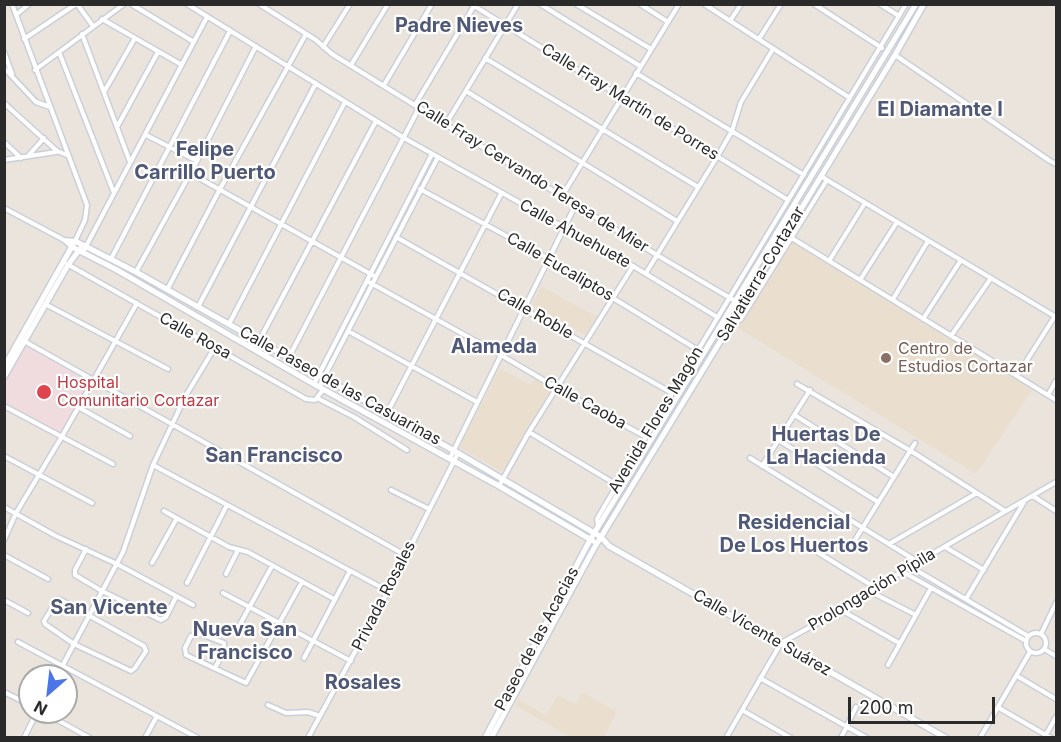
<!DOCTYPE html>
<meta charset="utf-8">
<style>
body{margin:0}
#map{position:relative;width:1061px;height:742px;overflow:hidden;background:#eae4dd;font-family:Inter,sans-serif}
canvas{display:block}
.frame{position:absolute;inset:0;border:6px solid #2a2a2a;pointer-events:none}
.north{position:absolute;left:18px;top:664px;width:60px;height:60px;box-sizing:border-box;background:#fff;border:2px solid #aaa;border-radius:50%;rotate:208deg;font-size:16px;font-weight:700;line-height:24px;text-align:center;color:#2a2a2a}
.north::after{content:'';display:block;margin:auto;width:21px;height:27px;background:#4d75e7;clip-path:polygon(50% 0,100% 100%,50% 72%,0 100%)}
.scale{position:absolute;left:848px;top:697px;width:147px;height:27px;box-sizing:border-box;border:3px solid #2a2a2a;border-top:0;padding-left:8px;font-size:18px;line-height:21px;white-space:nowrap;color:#2a2a2a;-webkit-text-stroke:4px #fff;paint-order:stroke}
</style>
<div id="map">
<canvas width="1061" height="742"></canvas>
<div class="frame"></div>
<div class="north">N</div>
<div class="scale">200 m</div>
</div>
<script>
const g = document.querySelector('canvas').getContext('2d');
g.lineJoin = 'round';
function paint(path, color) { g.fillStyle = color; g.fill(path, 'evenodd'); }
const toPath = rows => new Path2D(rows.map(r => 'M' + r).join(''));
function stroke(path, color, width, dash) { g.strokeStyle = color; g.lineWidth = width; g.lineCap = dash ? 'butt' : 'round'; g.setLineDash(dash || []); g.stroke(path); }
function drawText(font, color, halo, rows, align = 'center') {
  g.font = font + ' Inter,sans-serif'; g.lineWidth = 4.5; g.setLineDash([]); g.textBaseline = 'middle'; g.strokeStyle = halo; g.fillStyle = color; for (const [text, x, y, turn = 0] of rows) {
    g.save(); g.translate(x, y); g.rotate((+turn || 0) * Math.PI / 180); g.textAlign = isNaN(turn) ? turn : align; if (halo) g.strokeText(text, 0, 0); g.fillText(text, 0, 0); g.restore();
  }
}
paint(toPath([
 [791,241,860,280,1033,389,976,474,738,328],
 [541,286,597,317,585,335,532,305],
 [500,368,530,385,535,379,552,388,502,472,459,447],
 [582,692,617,712,604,737,570,737,515,705,518,699,546,716,558,695,576,705]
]), '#eadfce');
paint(toPath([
 [26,346,90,381,60,434,5,402,5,382]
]), '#f0dbde');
const street = toPath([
 [12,4,87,205,85,220,75,241,64,240],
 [77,4,93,26],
 [131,4,194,42],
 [187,4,404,138,633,266,717,317],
 [259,4,316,40,332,54,657,255,742,305],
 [471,4,788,200],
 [540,4,640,66],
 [576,4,651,49],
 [640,4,668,22],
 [704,4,850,98],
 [814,4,882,48],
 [880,4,899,16],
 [16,15,29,4],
 [102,19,182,65],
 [730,21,741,4],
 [82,34,130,162],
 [24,39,76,4],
 [759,39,781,4],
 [323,47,350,4],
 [4,52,12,74],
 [59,52,114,193],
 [895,55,1050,161,1056,164],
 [485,58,698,187],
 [351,65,388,4],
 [4,68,36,102,50,107],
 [35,70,124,4],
 [636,73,804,175],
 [384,85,432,4],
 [466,91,677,221],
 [104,92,135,38],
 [4,103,57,151,67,155],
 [415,105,474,6],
 [446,124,518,4],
 [117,127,158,52],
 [146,135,197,161],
 [4,142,21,158],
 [28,156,44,138],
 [4,160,56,152],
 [190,173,376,277],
 [827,180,1056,317],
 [420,189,549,259,698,350],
 [562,196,679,4],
 [4,208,64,240,72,247],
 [396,237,672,393],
 [790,237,1056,400],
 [83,252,207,17],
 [111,259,230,31],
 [829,261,865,203],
 [67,264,306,399,315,400,323,390],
 [136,272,197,161,256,46],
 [646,273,717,157,732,131,741,102,773,49],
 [860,280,897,222],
 [367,281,501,355,557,388,646,437],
 [167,290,220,189,306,34],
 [893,299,928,241],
 [45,304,168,369],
 [198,307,316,83],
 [923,319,961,260],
 [725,320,735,323,741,319,827,180,821,176],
 [229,324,345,102],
 [348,331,477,402],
 [951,336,991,278],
 [24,341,405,555],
 [259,341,376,121],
 [288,359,419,108],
 [1017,376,1055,316],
 [314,384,432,154],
 [797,384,911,451,1005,511],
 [319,387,438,157],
 [1048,395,1056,381],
 [317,398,354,417,407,450],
 [4,406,113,464],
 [78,407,130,436],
 [387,413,501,194],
 [796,416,894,477],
 [529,432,617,485],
 [780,441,878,502],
 [4,456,92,503],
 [450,458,576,204],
 [750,458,918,562],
 [153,465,388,591],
 [762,466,810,390],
 [499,486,529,432,633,266],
 [391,490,429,509],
 [1033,496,1056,511],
 [4,507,56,536,117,564,193,605],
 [164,511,229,547,248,552,334,599],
 [598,526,597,519,617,485,906,4],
 [4,540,16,513,61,438,137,303],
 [855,540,915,443],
 [889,544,977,493],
 [945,547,984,570],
 [86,549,75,570,75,575,102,591,161,620,166,617,176,597],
 [817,552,876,588],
 [4,555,48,579],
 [152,563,177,518],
 [911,567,1028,636],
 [903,572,1026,641],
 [226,574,238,550],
 [187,583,227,505],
 [871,592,916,615],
 [223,593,351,661],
 [966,599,1024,502],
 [4,600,28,613],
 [57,600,61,600,144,646,146,651,135,668,131,671,74,644,45,624,44,621,57,600],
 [841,610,899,643],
 [238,628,272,566],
 '1026 643a10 10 0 1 1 20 0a10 10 0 1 1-20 0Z',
 [1041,634,1056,603],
 [18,642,198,738],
 [1044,649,1056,656],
 [304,658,350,571],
 [888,665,931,588],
 [215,668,224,651,224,643,201,634,191,636,185,648,186,655,246,683,302,582],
 [57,676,123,552,153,465,185,397,215,347],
 [1017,676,1056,699],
 [760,678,867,738],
 [4,692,30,705],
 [268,705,286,713,308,712,320,716],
 [999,708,1051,738],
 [742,710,791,738],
 [43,712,90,738],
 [24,738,37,712],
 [145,738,157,716],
 [308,738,388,591,458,453],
 [726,738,781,643,841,610,906,569,1056,482],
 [841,738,856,707],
 [980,738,1030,652],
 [1044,738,1056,717]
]);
const secondary = toPath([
 [72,247,117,270,319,387,499,486,593,541],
 [4,367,75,241,79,243,136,272,458,453,601,537,609,546,946,738],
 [4,377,68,265,80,249],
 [485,738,590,540,916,4],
 [491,738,593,550,895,55,924,4]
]);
stroke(street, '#cbcfda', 7);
stroke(secondary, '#cbcfda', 8);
stroke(street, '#fff', 4);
stroke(secondary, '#fff', 5);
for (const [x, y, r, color] of [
 [886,358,6,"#8d6e63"],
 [44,392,8,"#e0444e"]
]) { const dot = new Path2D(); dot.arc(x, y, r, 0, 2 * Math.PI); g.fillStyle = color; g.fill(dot); stroke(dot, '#fff', 2); }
drawText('16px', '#2a2a2a', '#fff', [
 ["Calle Fray Martín de Porres",630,102,32],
 ["Calle Fray Cervando Teresa de Mier",532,177,32],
 ["Calle Ahuehuete",575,234,29],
 ["Calle Eucaliptos",560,267,30],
 ["Salvatierra-Cortazar",761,274,-59],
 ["Calle Roble",535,314,30],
 ["Calle Rosa",195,336,29],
 ["Calle Paseo de las Casuarinas",340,386,29],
 ["Calle Caoba",585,403,29],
 ["Avenida Flores Magón",656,420,-59],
 ["Prolongación Pípila",872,590,-31],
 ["Privada Rosales",384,596,-63],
 ["Calle Vicente Suárez",762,633,30],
 ["Paseo de las Acacias",537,639,-62]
]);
drawText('16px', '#785e54', '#fff', [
 ["Centro de",898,349],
 ["Estudios Cortazar",898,367]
], 'left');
drawText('16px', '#be3a42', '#fff', [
 ["Hospital",57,383],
 ["Comunitario Cortazar",57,401]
], 'left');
drawText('bold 20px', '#4f5876', '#fff', [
 ["Padre Nieves",459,26],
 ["El Diamante I",940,110],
 ["Felipe",205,150],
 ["Carrillo Puerto",205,173],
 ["Alameda",494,347],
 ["Huertas De",826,435],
 ["La Hacienda",826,458],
 ["San Francisco",274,456],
 ["Residencial",794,523],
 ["De Los Huertos",794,546],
 ["San Vicente",109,608],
 ["Nueva San",245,630],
 ["Francisco",245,653],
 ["Rosales",363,683]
]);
</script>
